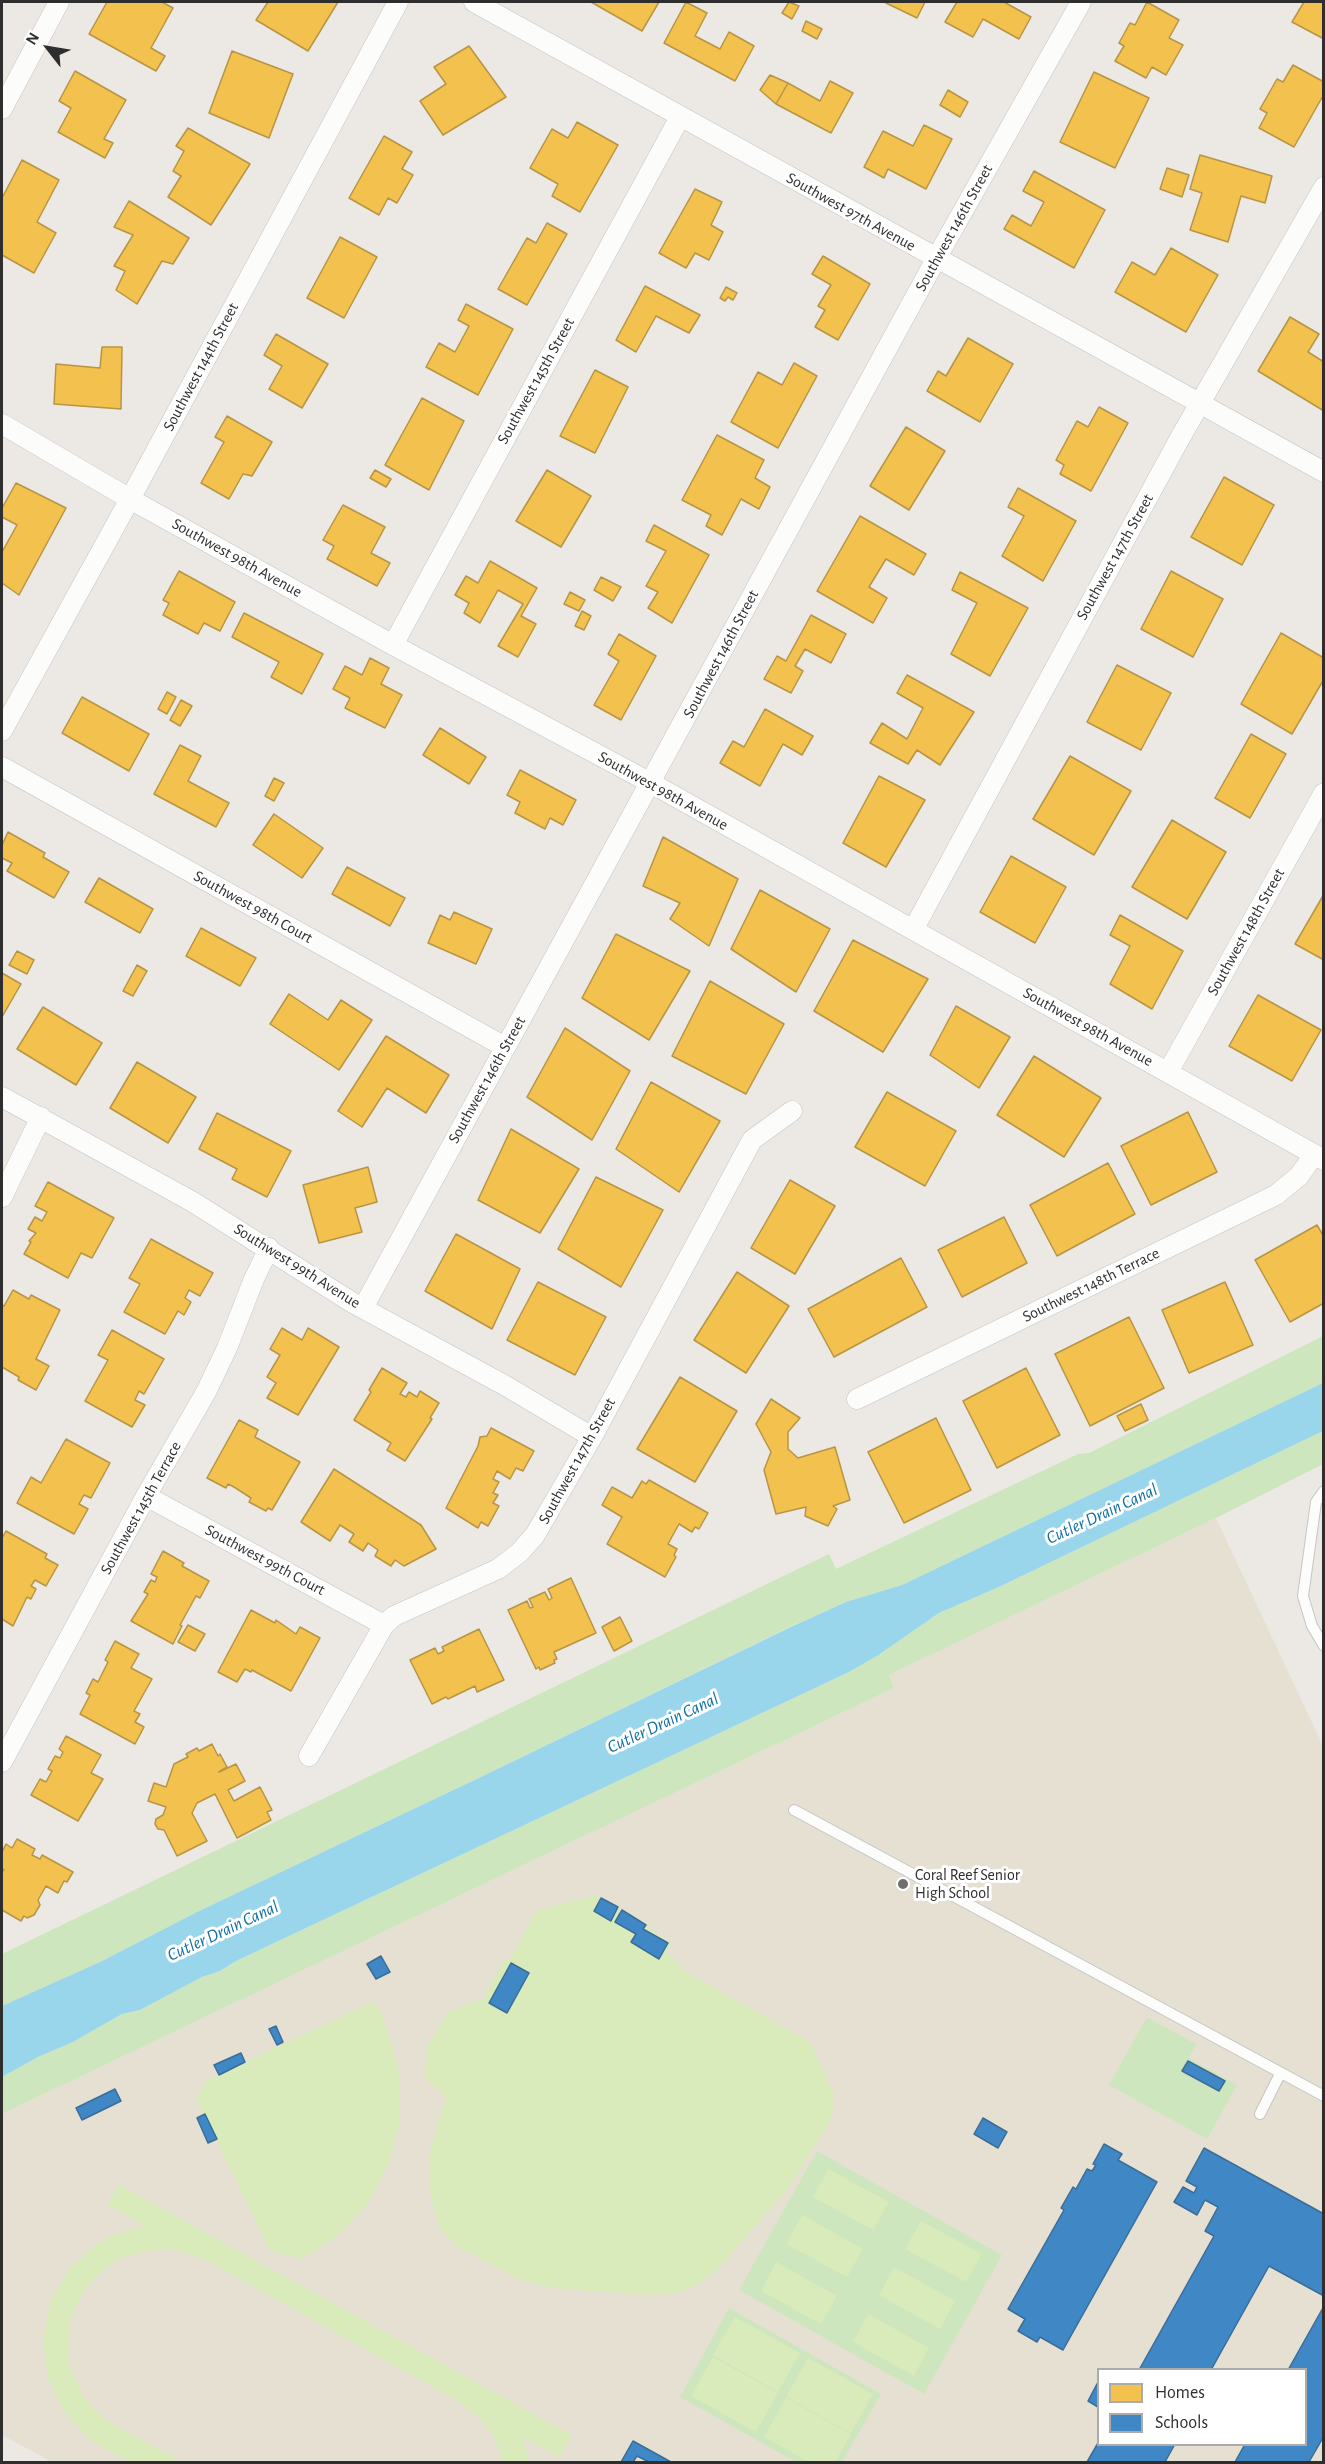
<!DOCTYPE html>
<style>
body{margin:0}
#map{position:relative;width:1325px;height:2464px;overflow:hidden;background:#ece8e4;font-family:"Alegreya Sans",sans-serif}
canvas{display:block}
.frame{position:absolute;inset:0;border:3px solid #2e2e2e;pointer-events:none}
.legend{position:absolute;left:1097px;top:2368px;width:210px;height:78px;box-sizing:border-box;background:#fff;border:2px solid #ababab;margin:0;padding:8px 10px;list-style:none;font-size:18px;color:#2e2e2e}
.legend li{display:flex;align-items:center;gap:12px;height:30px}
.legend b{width:30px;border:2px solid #ababab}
.north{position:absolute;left:18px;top:18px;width:60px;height:60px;-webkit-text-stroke:4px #fff;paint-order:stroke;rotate:301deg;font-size:16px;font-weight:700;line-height:24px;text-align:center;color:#2e2e2e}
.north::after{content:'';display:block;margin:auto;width:21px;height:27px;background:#2e2e2e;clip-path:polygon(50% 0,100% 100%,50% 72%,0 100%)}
</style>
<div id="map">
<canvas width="1325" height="2464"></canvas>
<div class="frame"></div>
<ul class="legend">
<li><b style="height:16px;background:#f2c14e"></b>Homes</li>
<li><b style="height:16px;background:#3f88c5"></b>Schools</li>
</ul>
<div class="north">N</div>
</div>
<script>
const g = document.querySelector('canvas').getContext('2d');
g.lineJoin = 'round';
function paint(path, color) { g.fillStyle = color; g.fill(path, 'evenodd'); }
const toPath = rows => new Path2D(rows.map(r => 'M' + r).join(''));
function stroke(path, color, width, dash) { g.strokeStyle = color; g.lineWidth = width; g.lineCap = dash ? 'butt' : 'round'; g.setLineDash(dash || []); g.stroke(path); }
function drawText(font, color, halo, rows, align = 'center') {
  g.font = font + ' "Alegreya Sans",sans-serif'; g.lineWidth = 6; g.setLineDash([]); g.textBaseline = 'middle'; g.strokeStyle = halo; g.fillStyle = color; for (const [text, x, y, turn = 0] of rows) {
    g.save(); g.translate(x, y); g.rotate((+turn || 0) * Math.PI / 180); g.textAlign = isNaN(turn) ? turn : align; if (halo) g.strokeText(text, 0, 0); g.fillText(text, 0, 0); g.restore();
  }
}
paint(toPath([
 [1216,1518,1323,1746,1323,2462,52,2462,2,2435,2,2114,894,1688,889,1675],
 [1098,2370,1306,2370,1306,2444,1098,2444]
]), '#e6e0d3');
paint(toPath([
 [1323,1336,1323,1383,1317,1386,902,1585,846,1602,792,1626,485,1775,197,1912,100,1962,2,2006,2,1954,829,1554,836,1569,1078,1454,1089,1453],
 [1323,1431,1323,1464,1216,1518,889,1675,894,1688,2,2114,2,2077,38,2057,73,2042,122,2014,140,2010,202,1977,220,1971,236,1961,849,1672,877,1656,939,1613,999,1587],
 [1147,2017,1196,2044,1189,2058,1237,2085,1207,2139,1109,2085],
 [817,2151,1002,2255,924,2394,739,2290],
 [729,2308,881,2394,842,2462,796,2462,680,2397]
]), '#cee6be');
paint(toPath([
 [596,1895,637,1918,671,1944,666,1952,685,1971,810,2042,833,2091,834,2110,827,2127,787,2190,718,2269,697,2285,677,2293,656,2295,589,2291,554,2288,521,2280,458,2247,440,2229,429,2190,430,2151,446,2097,425,2078,427,2047,448,2012,483,1999,505,1959,509,1961,536,1911],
 [374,2001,386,2025,399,2072,400,2120,389,2163,368,2203,340,2233,303,2259,270,2251,197,2099,204,2082],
 [828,2169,889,2202,873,2230,813,2197],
 [119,2185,572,2435,560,2457,522,2437,529,2462,503,2462,497,2444,490,2431,481,2419,458,2401,208,2261,180,2251,165,2249,151,2250,122,2258,110,2265,88,2285,73,2311,69,2325,68,2355,71,2370,83,2396,103,2418,181,2462,130,2462,103,2448,88,2438,63,2410,47,2376,43,2340,50,2303,68,2270,96,2245,112,2235,145,2226,107,2204],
 [802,2215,863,2249,847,2277,786,2244],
 [921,2221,982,2254,966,2282,905,2249],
 [776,2262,837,2296,821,2324,761,2291],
 [894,2267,955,2301,940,2329,879,2295],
 [868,2314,929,2348,914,2376,853,2342],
 [735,2317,800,2353,778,2392,713,2355],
 [713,2357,778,2393,756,2432,691,2396],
 [808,2358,873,2394,851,2433,786,2397],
 [786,2398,851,2434,835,2462,809,2462,764,2437]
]), '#d9eabb');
paint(toPath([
 [1323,1383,1323,1431,999,1587,939,1613,877,1656,849,1672,236,1961,220,1971,202,1977,140,2010,122,2014,73,2042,38,2057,2,2077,2,2006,100,1962,197,1912,485,1775,793,1626,846,1602,902,1585]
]), '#99d6ec');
const homes = toPath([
 [107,2,162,2,173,8,151,48,165,56,156,71,89,34,107,2],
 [268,2,338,2,308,51,256,20,268,2],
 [591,2,659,2,642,31,591,2],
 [686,2,707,13,695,36,720,49,729,32,754,46,735,81,664,43,686,2],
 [789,2,799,6,792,19,782,13,789,2],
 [884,2,925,2,917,18,884,2],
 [957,2,1004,2,1031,17,1019,39,983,19,973,37,945,22,957,2],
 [1147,2,1179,20,1169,38,1183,45,1166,75,1152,67,1146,78,1115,61,1124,46,1119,43,1130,23,1135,25,1147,2],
 [1304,2,1324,2,1324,39,1292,22,1304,2],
 [806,21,822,29,817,39,802,31,806,21],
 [469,46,506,97,443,135,420,101,446,84,434,67,469,46],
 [232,51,293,74,269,138,209,113,232,51],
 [1293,65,1324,82,1324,94,1294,147,1259,128,1267,113,1260,109,1277,79,1283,82,1293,65],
 [75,71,126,100,104,139,113,143,105,158,58,132,71,108,59,101,75,71],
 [1094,72,1149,98,1115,168,1060,142,1094,72],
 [770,75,788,83,776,104,760,90,770,75],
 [830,81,853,93,831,133,776,104,788,83,820,101,830,81],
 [948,90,968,102,960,117,940,105,948,90],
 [577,122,618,145,580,212,552,196,558,184,530,168,552,129,568,138,577,122],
 [924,125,952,139,926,189,888,169,884,178,864,167,883,131,913,146,924,125],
 [188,128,250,164,211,225,168,197,181,176,173,171,184,151,176,146,188,128],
 [384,136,412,152,402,169,413,175,397,203,388,198,379,215,349,198,384,136],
 [1200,155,1272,176,1265,203,1241,196,1228,242,1190,230,1202,193,1190,189,1200,155],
 [22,160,59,180,37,222,56,233,34,273,2,255,2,198,22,160],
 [1167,168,1189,175,1182,197,1160,189,1167,168],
 [1034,171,1105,210,1074,268,1004,229,1012,215,1031,226,1044,202,1023,191,1034,171],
 [695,189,722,202,711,225,723,232,709,260,695,253,686,268,659,253,695,189],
 [129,201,189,238,173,264,162,261,137,304,116,290,125,271,114,266,133,235,114,227,129,201],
 [547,223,567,234,527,305,498,289,527,238,536,243,547,223],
 [340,237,377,257,344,318,307,298,340,237],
 [1171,248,1218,275,1186,332,1115,292,1132,262,1155,275,1171,248],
 [823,256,870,284,838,340,815,327,825,310,818,306,831,285,812,274,823,256],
 [645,286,700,315,689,333,656,316,636,352,616,340,645,286],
 [726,287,737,293,733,300,728,297,725,301,720,298,726,287],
 [466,304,513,329,478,395,426,367,439,343,455,352,469,326,458,320,466,304],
 [1290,317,1319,334,1308,352,1324,362,1324,411,1258,371,1290,317],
 [276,334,328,364,302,408,269,389,282,366,264,355,276,334],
 [968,338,1013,364,980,422,927,391,938,371,946,376,968,338],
 [102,347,122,347,121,409,54,404,56,364,100,368,102,347],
 [794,363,817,376,778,448,731,422,758,372,782,385,794,363],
 [595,370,628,387,595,453,560,436,595,370],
 [422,398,464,421,429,490,385,465,422,398],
 [1099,407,1128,423,1091,491,1060,474,1064,465,1056,460,1077,421,1088,427,1099,407],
 [227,416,272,442,252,476,243,474,229,499,201,483,224,442,215,437,227,416],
 [906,427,945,451,909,510,870,486,906,427],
 [717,435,764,460,755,478,770,487,759,509,741,499,722,535,706,526,711,515,682,500,717,435],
 [375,470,391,479,386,487,370,478,375,470],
 [547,470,591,496,561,547,516,521,547,470],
 [1224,477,1274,505,1242,565,1191,537,1224,477],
 [16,483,66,508,19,595,2,583,2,552,17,525,2,517,2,508,16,483],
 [1018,488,1076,521,1043,581,1002,556,1024,516,1008,507,1018,488],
 [343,505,385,527,371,553,390,563,377,586,327,559,334,546,323,540,343,505],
 [860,516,926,554,914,575,886,559,869,587,887,598,873,623,817,591,860,516],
 [654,525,709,555,672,623,648,608,658,592,646,586,666,551,646,541,654,525],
 [490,561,537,588,521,616,536,624,518,657,498,646,523,604,498,590,480,623,464,613,469,603,455,595,466,576,478,583,490,561],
 [179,571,235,602,220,631,204,623,198,634,163,615,169,603,163,600,179,571],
 [1171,571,1223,599,1193,657,1141,629,1171,571],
 [960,572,1028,608,990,676,951,654,977,603,952,590,960,572],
 [601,577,621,587,613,601,594,590,601,577],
 [570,592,585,600,579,611,564,604,570,592],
 [582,611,591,616,584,630,575,626,582,611],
 [244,613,323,654,302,694,271,677,279,662,232,637,244,613],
 [811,615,846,634,831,663,805,649,795,666,803,671,791,693,764,679,777,656,786,661,811,615],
 [1281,633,1324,658,1324,679,1292,734,1241,704,1281,633],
 [619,634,656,656,621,720,594,705,619,661,608,654,619,634],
 [370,658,389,668,381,684,402,695,385,728,345,708,350,698,333,689,345,666,362,675,370,658],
 [1117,665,1171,693,1141,750,1087,722,1117,665],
 [907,675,974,712,940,765,917,750,908,764,870,743,882,723,907,739,923,708,897,693,907,675],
 [167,692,176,697,167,714,158,709,167,692],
 [82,697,149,734,129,771,62,733,82,697],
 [181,700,192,706,180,726,170,720,181,700],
 [765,709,813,736,802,755,783,744,760,786,720,763,733,741,744,747,765,709],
 [440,728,486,757,469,784,423,755,440,728],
 [1251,734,1286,754,1250,818,1215,798,1251,734],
 [180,745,201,756,188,781,229,803,216,827,154,794,180,745],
 [1070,756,1131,791,1094,855,1033,819,1070,756],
 [520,770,576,800,563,825,550,818,545,829,515,813,520,802,507,795,520,770],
 [879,776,925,800,886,867,843,843,879,776],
 [274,778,284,783,274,801,265,796,274,778],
 [274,814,323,848,302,878,253,845,274,814],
 [1172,820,1226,852,1187,919,1132,887,1172,820],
 [8,832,45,853,43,857,69,872,54,898,7,871,12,863,2,858,2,845,8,832],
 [663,837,738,879,709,946,670,919,680,903,643,886,663,837],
 [1011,856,1066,887,1035,943,980,912,1011,856],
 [347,867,405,898,390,926,332,894,347,867],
 [99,878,153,909,140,933,85,902,99,878],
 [760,890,830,929,796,992,731,949,760,890],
 [1324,894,1324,960,1295,944,1324,894],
 [454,912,492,929,476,964,428,943,440,915,450,920,454,912],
 [1120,915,1183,951,1152,1009,1110,984,1130,946,1110,935,1120,915],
 [201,928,256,958,240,986,186,956,201,928],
 [616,934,690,971,649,1040,582,998,616,934],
 [853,940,928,979,883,1052,814,1011,853,940],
 [17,951,34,960,27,974,9,965,17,951],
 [137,965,147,971,133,996,123,991,137,965],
 [2,973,21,984,2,1017,2,973],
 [710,981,784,1024,746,1094,672,1056,710,981],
 [289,994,328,1020,341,1000,372,1020,339,1070,270,1024,289,994],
 [1258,995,1321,1030,1292,1081,1229,1046,1258,995],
 [956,1006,1010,1037,979,1088,930,1055,956,1006],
 [43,1007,102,1043,76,1085,17,1049,43,1007],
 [565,1028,630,1071,592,1140,527,1097,565,1028],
 [386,1036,449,1075,426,1113,387,1088,362,1127,338,1111,386,1036],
 [1034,1056,1101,1098,1064,1157,997,1115,1034,1056],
 [137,1062,196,1097,168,1143,110,1108,137,1062],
 [651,1082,720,1121,679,1192,616,1149,651,1082],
 [887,1092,956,1131,925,1186,855,1147,887,1092],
 [1188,1112,1217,1172,1151,1205,1121,1146,1188,1112],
 [217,1113,291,1151,267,1197,232,1179,237,1169,199,1149,217,1113],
 [511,1129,579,1169,540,1233,478,1200,511,1129],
 [1108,1163,1135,1214,1057,1256,1030,1205,1108,1163],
 [368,1167,377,1202,355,1208,362,1232,319,1243,303,1185,368,1167],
 [596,1177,663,1210,621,1287,558,1249,596,1177],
 [790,1180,835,1206,795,1274,751,1248,790,1180],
 [48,1182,114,1218,92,1258,81,1253,68,1278,24,1254,31,1242,29,1241,36,1233,28,1229,35,1217,42,1221,47,1212,35,1206,48,1182],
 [1004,1217,1027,1263,962,1297,938,1250,1004,1217],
 [1317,1225,1324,1237,1324,1303,1290,1322,1255,1260,1317,1225],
 [456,1234,520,1269,492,1329,425,1291,456,1234],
 [151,1239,213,1273,200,1296,189,1290,185,1298,191,1302,184,1315,178,1311,165,1334,124,1312,140,1284,129,1278,151,1239],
 [901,1258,927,1307,834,1357,808,1309,901,1258],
 [737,1272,789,1306,746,1373,694,1340,737,1272],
 [538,1282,606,1317,575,1375,507,1340,538,1282],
 [1225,1282,1253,1345,1189,1373,1162,1310,1225,1282],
 [13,1290,29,1299,31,1295,60,1310,36,1359,49,1366,36,1390,18,1380,19,1377,2,1367,2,1305,4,1306,13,1290],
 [1129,1317,1164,1388,1090,1426,1055,1354,1129,1317],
 [282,1328,302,1340,308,1328,339,1347,298,1415,267,1398,276,1383,267,1377,280,1355,270,1349,282,1328],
 [112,1330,164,1359,144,1394,139,1391,135,1400,145,1405,132,1427,85,1401,108,1360,98,1355,112,1330],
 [382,1368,407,1383,400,1394,406,1397,409,1392,417,1397,420,1391,439,1403,430,1418,432,1419,405,1461,387,1450,391,1443,354,1420,371,1392,369,1390,382,1368],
 [1026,1368,1060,1435,997,1468,963,1401,1026,1368],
 [680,1377,737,1411,695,1482,637,1449,680,1377],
 [771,1399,800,1418,788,1432,788,1449,798,1458,835,1447,850,1500,833,1506,837,1509,828,1526,805,1516,806,1507,776,1514,764,1470,771,1452,756,1424,771,1399],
 [1141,1404,1148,1420,1125,1431,1117,1416,1141,1404],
 [936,1418,971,1490,904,1523,868,1452,936,1418],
 [239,1420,258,1430,255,1437,300,1462,272,1510,268,1508,266,1511,249,1502,251,1498,234,1487,228,1484,226,1488,207,1478,239,1420],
 [491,1428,534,1451,523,1471,516,1468,510,1479,497,1471,493,1479,499,1482,493,1493,498,1495,493,1503,499,1506,488,1526,481,1522,478,1528,446,1508,478,1446,480,1437,487,1436,491,1428],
 [66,1439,110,1463,91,1498,84,1495,79,1504,88,1509,74,1534,17,1503,31,1477,41,1483,66,1439],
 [334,1469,421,1525,436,1549,404,1566,395,1560,391,1566,375,1556,378,1550,368,1543,363,1551,349,1542,354,1534,340,1525,330,1541,301,1522,334,1469],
 [649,1480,708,1513,699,1529,695,1527,692,1532,679,1524,668,1544,677,1549,674,1555,676,1557,665,1577,607,1544,622,1517,602,1505,612,1487,632,1498,642,1481,646,1484,649,1480],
 [6,1531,47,1554,45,1558,58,1565,46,1586,35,1580,31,1586,36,1589,31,1599,27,1597,13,1626,2,1619,2,1538,6,1531],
 [163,1551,184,1563,182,1566,209,1581,200,1598,196,1596,180,1625,182,1626,173,1644,131,1621,148,1594,144,1592,151,1580,155,1582,157,1577,151,1574,163,1551],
 [571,1578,596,1633,554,1652,557,1659,554,1660,555,1663,540,1670,539,1667,536,1669,508,1610,527,1601,530,1608,533,1607,529,1599,545,1592,549,1600,552,1598,548,1589,571,1578],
 [251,1610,275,1623,276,1620,296,1634,300,1627,320,1638,291,1691,252,1670,251,1672,245,1669,237,1682,218,1672,251,1610],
 [620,1617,632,1641,614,1651,602,1627,620,1617],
 [188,1625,205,1634,195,1651,178,1642,188,1625],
 [479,1629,504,1680,477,1692,475,1686,448,1699,446,1697,432,1704,410,1660,435,1648,438,1654,444,1651,442,1647,479,1629],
 [115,1641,139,1654,131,1668,152,1679,134,1711,140,1714,135,1722,144,1727,135,1744,80,1714,90,1695,86,1693,93,1679,98,1682,108,1662,105,1660,115,1641],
 [66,1736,101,1755,91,1773,103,1779,78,1821,31,1795,40,1779,46,1782,52,1771,48,1769,55,1756,60,1758,63,1752,59,1749,66,1736],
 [212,1744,218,1756,220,1754,227,1767,219,1772,236,1764,245,1781,228,1790,234,1801,260,1787,272,1810,267,1812,271,1820,237,1838,215,1794,197,1803,192,1813,207,1841,177,1856,164,1830,158,1829,155,1824,156,1819,163,1815,166,1807,148,1801,154,1783,166,1787,174,1764,188,1757,186,1754,197,1748,199,1751,212,1744],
 [17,1839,35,1849,32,1855,40,1859,42,1855,73,1872,67,1882,64,1881,58,1893,46,1886,38,1900,40,1905,34,1915,27,1918,24,1916,21,1921,2,1910,2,1871,4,1870,2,1868,2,1852,6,1844,12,1848,17,1839]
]);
paint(homes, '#f2c14e');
stroke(homes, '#b79544', 1.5);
const schools = toPath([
 [601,1898,618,1907,611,1921,594,1911,601,1898],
 [622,1910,646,1925,643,1929,668,1943,659,1959,631,1942,636,1934,615,1922,622,1910],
 [381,1956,390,1972,376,1979,367,1964,381,1956],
 [511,1963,529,1973,507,2013,489,2003,511,1963],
 [276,2026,283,2042,277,2045,269,2029,276,2026],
 [241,2053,245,2062,219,2075,214,2065,241,2053],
 [1188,2061,1225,2081,1219,2091,1182,2071,1188,2061],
 [115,2089,121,2101,82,2120,76,2108,115,2089],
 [205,2114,217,2139,208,2143,197,2118,205,2114],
 [983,2118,1007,2132,998,2148,974,2134,983,2118],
 [1104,2144,1122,2154,1118,2160,1157,2182,1063,2350,1040,2337,1037,2342,1018,2331,1025,2319,1008,2309,1064,2210,1061,2208,1073,2187,1076,2189,1087,2169,1092,2171,1096,2165,1093,2164,1104,2144],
 [1204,2148,1324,2214,1324,2296,1269,2266,1211,2370,1139,2370,1214,2236,1205,2231,1218,2207,1205,2200,1197,2215,1174,2202,1183,2187,1194,2193,1197,2187,1186,2181,1204,2148],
 [1324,2306,1324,2436,1309,2462,1235,2462,1245,2444,1306,2444,1306,2370,1288,2370,1324,2306],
 [1098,2382,1098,2407,1088,2401,1098,2382],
 [633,2441,671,2462,649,2462,637,2456,633,2462,621,2462,633,2441],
 [1098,2443,1098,2444,1175,2444,1165,2462,1087,2462,1098,2443]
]);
paint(schools, '#3f88c5');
stroke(schools, '#3a6d98', 1.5);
const service = toPath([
 [1324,1491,1316,1502,1303,1596,1312,1626,1324,1646],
 [794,1810,1324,2096],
 [1260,2114,1280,2074]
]);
const minor = toPath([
 [474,2,1324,472],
 [2,109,59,2],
 [2,424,130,499,393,645,651,783,1324,1160],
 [393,645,680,117],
 [2,731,130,499,398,2],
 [2,767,505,1047],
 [913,930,1180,438,1324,187],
 [1168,1072,1324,793],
 [2,1097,193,1202,353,1303,506,1386,592,1437],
 [2,1197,41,1117],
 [363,1308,936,259,1081,2],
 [857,1399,1276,1195,1299,1176,1313,1156],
 [146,1496,384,1625],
 [309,1756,384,1625,394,1616,498,1569,519,1553,535,1535,592,1437,752,1140,792,1111],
 [2,1762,146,1496,206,1392,227,1348,254,1279,269,1248]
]);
stroke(service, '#c5c4c5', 12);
stroke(minor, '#c5c4c5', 21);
stroke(service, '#fcfcfb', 10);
stroke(minor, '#fcfcfb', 20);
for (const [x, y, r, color] of [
 [903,1884,6,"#706f6e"]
]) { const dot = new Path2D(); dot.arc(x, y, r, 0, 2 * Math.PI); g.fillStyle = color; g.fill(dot); stroke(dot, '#fff', 2); }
drawText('16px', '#2e2e2e', '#fff', [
 ["Southwest 97th Avenue",851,212,29],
 ["Southwest 146th Street",954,228,-61],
 ["Southwest 144th Street",201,367,-62],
 ["Southwest 145th Street",536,381,-61],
 ["Southwest 147th Street",1115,557,-61],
 ["Southwest 98th Avenue",237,558,29],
 ["Southwest 146th Street",721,654,-62],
 ["Southwest 98th Avenue",663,791,29],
 ["Southwest 98th Court",253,907,29],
 ["Southwest 148th Street",1246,932,-61],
 ["Southwest 98th Avenue",1088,1027,29],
 ["Southwest 146th Street",487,1080,-61],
 ["Southwest 99th Avenue",297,1266,32],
 ["Southwest 148th Terrace",1091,1285,-26],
 ["Southwest 147th Street",577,1461,-61],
 ["Southwest 145th Terrace",141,1508,-61],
 ["Southwest 99th Court",265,1560,28]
]);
drawText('16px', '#2e2e2e', '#fff', [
 ["Coral Reef Senior",915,1875],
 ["High School",915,1893]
], 'left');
drawText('italic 18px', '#0d6fa3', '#fff', [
 ["Cutler Drain Canal",1102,1514,-25],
 ["Cutler Drain Canal",663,1723,-25],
 ["Cutler Drain Canal",223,1931,-25]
]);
</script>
